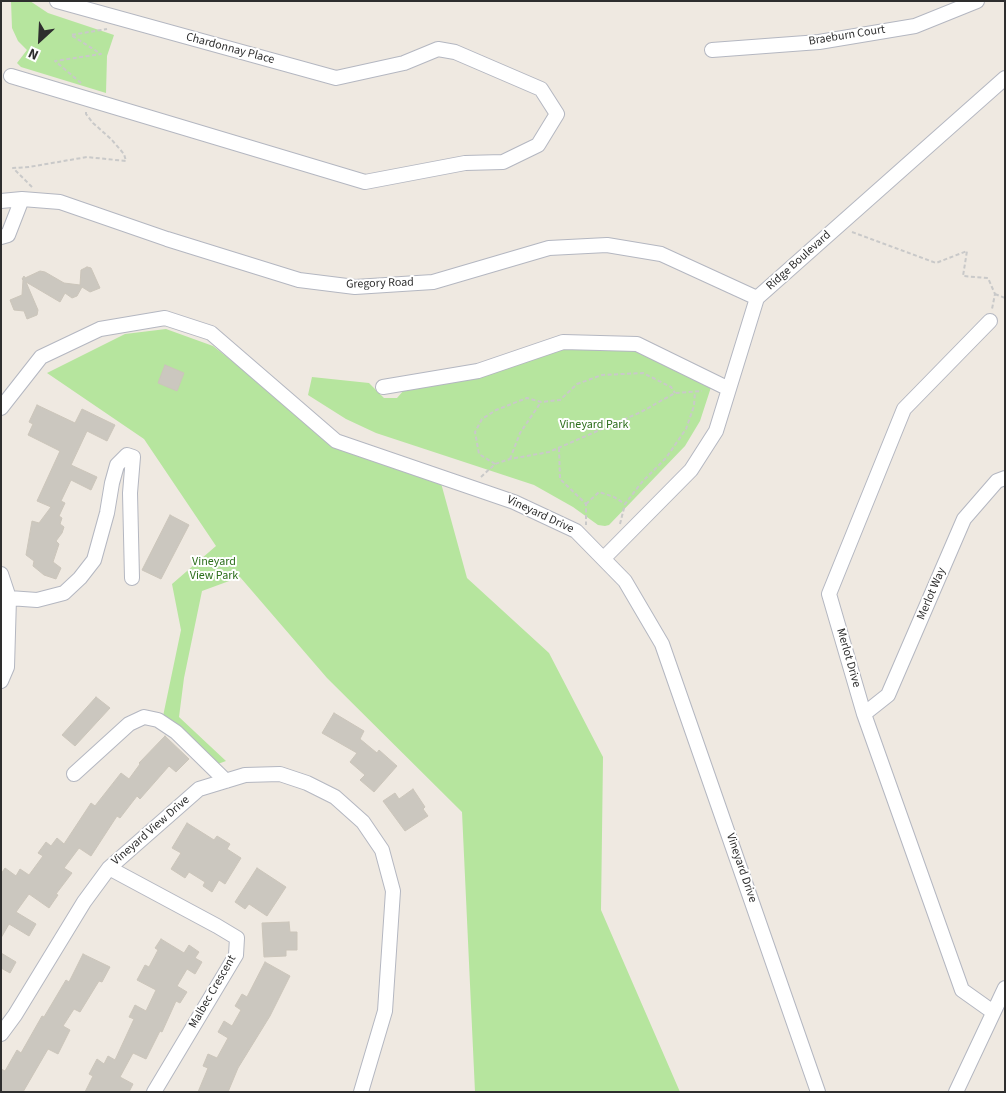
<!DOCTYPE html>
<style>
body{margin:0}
#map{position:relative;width:1006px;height:1093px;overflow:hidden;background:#efe9e1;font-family:"Source Sans 3",sans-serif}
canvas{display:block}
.frame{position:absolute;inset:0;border:2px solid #2e2e2e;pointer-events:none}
.north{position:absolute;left:15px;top:15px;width:50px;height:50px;-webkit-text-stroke:4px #fff;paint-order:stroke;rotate:205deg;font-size:14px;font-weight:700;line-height:20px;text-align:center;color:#2e2e2e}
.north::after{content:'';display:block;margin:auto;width:18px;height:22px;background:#2e2e2e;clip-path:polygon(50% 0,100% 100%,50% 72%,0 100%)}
</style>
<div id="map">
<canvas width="1006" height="1093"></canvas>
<div class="frame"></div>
<div class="north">N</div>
</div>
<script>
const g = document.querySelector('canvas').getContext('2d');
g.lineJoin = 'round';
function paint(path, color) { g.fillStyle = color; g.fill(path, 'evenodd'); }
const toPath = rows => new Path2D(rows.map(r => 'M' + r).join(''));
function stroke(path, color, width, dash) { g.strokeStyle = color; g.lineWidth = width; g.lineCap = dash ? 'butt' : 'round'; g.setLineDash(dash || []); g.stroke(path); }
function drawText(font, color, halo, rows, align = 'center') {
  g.font = font + ' "Source Sans 3",sans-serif'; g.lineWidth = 4; g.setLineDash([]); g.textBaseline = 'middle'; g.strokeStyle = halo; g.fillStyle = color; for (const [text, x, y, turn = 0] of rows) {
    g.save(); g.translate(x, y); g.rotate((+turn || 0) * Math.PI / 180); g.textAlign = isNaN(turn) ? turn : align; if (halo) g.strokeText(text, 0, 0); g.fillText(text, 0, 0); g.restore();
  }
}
paint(toPath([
 [11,1,30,1,48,13,114,35,107,56,106,93,21,67,17,63,27,50,18,41,12,28],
 [166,329,213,346,347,451,441,483,467,578,549,653,603,757,601,910,680,1092,475,1092,462,812,327,678,240,577,202,591,184,678,179,717,226,761,215,765,162,721,181,630,172,584,216,546,144,439,47,373,125,334],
 [623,346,713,381,700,421,685,446,609,525,605,526,598,525,573,507,534,485,376,433,346,419,308,395,312,377,369,383,384,398,397,398,411,382,553,349]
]), '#b6e59e');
const building = toPath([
 [87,267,91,268,100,288,90,292,82,287,77,296,72,298,65,293,60,302,26,282,38,310,37,315,27,319,24,311,14,310,10,300,22,295,23,280,22,279,24,276,25,278,40,271,45,272,64,283,80,285,81,270,87,267],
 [165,365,184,373,177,391,158,383,165,365],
 [37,405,75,423,82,409,115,425,107,441,87,431,71,465,97,477,91,490,71,480,61,501,65,503,59,516,62,518,60,524,64,527,62,533,56,541,59,544,53,562,61,568,56,579,44,575,33,566,34,561,26,555,32,521,39,523,51,507,37,501,60,451,28,435,33,424,29,422,37,405],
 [170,515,189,525,161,579,142,570,170,515],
 [96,697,110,708,75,746,62,735,96,697],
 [334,713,364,731,360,739,377,753,379,750,397,766,374,792,360,780,365,775,350,762,357,753,322,733,334,713],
 [165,736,189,759,176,772,169,766,140,799,137,796,120,818,117,816,91,856,79,848,64,868,72,873,56,894,58,895,49,908,29,894,16,912,36,924,29,936,9,924,1,938,1,874,5,868,16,876,20,869,29,875,43,856,38,853,46,842,51,846,57,838,64,844,91,803,95,806,121,773,129,779,140,764,139,763,165,736],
 [413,789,425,807,423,809,428,816,405,831,383,801,395,793,399,799,413,789],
 [187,823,214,840,217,836,230,844,227,849,241,858,225,884,219,880,212,892,203,886,205,882,189,872,185,878,171,869,181,853,172,848,187,823],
 [257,868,286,887,267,916,249,904,245,909,235,902,257,868],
 [289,922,290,932,297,932,297,950,286,950,286,956,264,957,262,923,289,922],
 [161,939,184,953,189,945,199,952,195,958,202,962,195,974,187,969,177,986,187,992,180,1003,176,1001,162,1032,160,1031,146,1059,133,1053,120,1077,133,1084,129,1092,85,1092,93,1076,89,1074,97,1059,104,1064,108,1056,115,1060,134,1019,129,1017,135,1005,146,1011,156,990,137,980,145,965,149,967,158,950,155,948,161,939],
 [1,953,16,962,10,973,1,968,1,953],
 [83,954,110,967,102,982,99,981,80,1012,74,1009,63,1026,70,1030,58,1054,48,1049,23,1092,1,1092,1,1069,5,1071,17,1050,21,1053,42,1016,44,1017,66,980,69,982,83,954],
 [265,962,290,976,270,1016,238,1068,228,1092,198,1092,208,1068,203,1066,208,1054,217,1058,228,1038,218,1032,224,1021,232,1026,241,1010,235,1006,242,994,247,997,265,962]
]);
paint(building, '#cbc7bf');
stroke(building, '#cbc5ba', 1);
const minor = toPath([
 [712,50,819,42,915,26,977,1],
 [11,76,365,182,465,163,503,162,538,145,557,114,541,89,455,52,438,49,404,63,336,78,57,1],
 [1,201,22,199,60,202,167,239,299,280,355,287,433,282,549,248,607,245,661,254,757,298],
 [1,237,8,235,22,199],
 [990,321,904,409,829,594,864,714,962,990,993,1012],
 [383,387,478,371,563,342,637,344,729,389],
 [1,408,41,357,100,329,165,318,211,333,336,441,514,502,576,531,625,581,662,644,818,1092],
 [604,558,691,470,716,431,757,298,1005,78],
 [1,574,9,598,7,667,1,681],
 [9,598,37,600,64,593,80,578,94,560,107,513,112,483,117,465,127,455,133,457,130,493,132,578],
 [864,714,888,695,964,519,997,481,1005,478],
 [74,774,129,724,144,717,158,720,176,732,226,781],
 [109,868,217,926,237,938,236,955,154,1092],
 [1,1034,15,1015,84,902,109,868,199,789,245,775,280,774,307,783,335,797,363,822,382,850,393,891,385,1011,361,1092],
 [956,1092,1005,988]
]);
stroke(minor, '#b4b7c1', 16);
stroke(toPath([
 [81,83,55,61,101,54,71,35,107,29],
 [32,187,13,168,29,167,87,157,126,161,124,154,111,139,93,123,86,114,86,111],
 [852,232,936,263,967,251,963,276,988,278,995,294,992,309],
 [995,294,1005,298],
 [559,448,560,479,586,504,586,525],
 [510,459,520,433,541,402],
 [495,464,479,454,475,432,482,419,496,410,527,398,541,402,560,400,577,384,602,375,643,373,671,387,675,393],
 [481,477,495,464,510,459,549,452,641,412,675,393,702,391],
 [586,504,599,492,614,497,625,504,642,482,666,458,686,429,694,406,695,392],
 [620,524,625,504]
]), '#c9c9c9', 2, [4, 2.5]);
stroke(minor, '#fff', 14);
drawText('12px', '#2e2e2e', '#fff', [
 ["Braeburn Court",847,36,-9],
 ["Chardonnay Place",230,49,15],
 ["Ridge Boulevard",799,261,-42],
 ["Gregory Road",380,284,-2],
 ["Vineyard Drive",540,515,25],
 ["Merlot Way",932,594,-67],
 ["Merlot Drive",848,658,74],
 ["Vineyard View Drive",151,831,-41],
 ["Vineyard Drive",741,868,71],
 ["Malbec Crescent",213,992,-60]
]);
drawText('12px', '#2c6e1b', '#fff', [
 ["Vineyard Park",594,425],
 ["Vineyard",214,562],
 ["View Park",214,576]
]);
</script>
